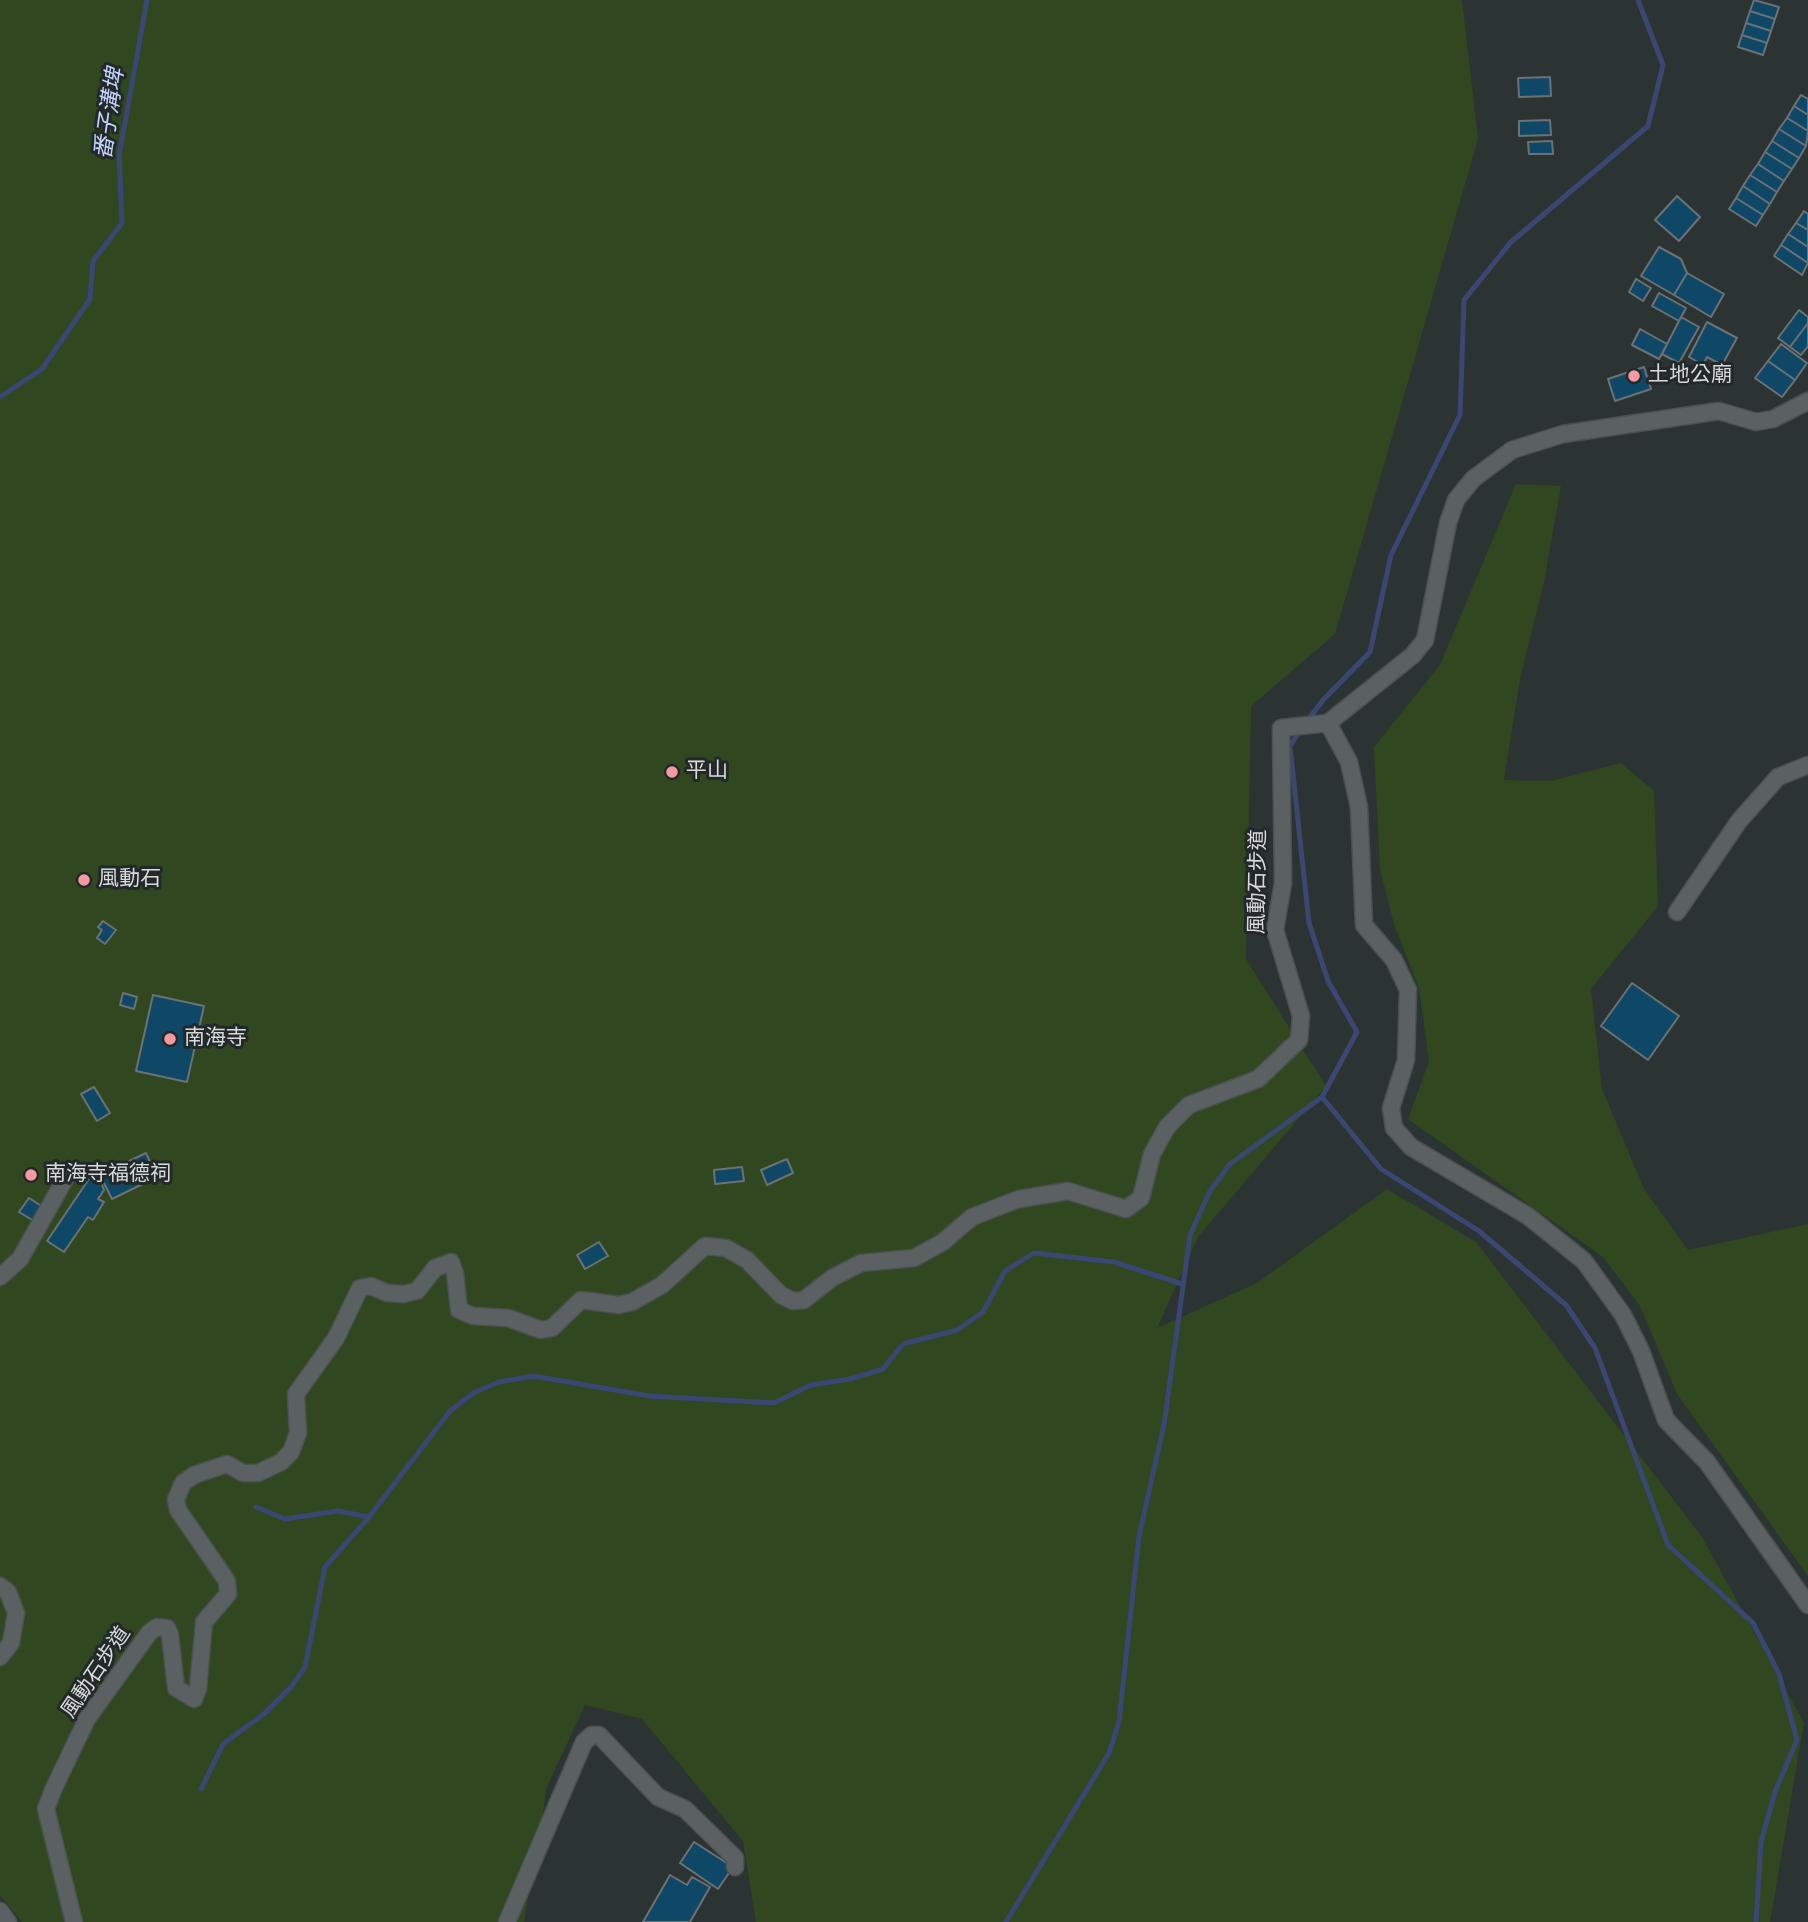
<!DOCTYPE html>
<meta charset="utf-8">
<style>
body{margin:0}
canvas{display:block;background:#2c3333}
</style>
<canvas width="1808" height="1922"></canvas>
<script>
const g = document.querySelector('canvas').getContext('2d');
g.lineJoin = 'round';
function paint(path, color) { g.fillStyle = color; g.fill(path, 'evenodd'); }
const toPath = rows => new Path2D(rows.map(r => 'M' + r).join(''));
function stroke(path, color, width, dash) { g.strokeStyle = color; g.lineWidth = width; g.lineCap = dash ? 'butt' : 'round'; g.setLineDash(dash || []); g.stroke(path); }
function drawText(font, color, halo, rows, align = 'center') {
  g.font = font + ' Jost,"Noto Sans TC",sans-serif'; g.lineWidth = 6; g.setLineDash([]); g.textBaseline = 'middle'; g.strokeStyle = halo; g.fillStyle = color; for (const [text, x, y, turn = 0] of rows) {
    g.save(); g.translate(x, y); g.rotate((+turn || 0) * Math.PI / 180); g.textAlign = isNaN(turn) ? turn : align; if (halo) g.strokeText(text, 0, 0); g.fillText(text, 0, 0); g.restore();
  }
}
paint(toPath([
 [0,0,1462,0,1478,139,1335,634,1251,706,1246,959,1326,1086,1198,1237,1157,1328,1257,1283,1387,1189,1476,1242,1702,1537,1804,1723,1770,1922,756,1922,743,1841,642,1719,585,1705,547,1787,524,1922,22,1922,0,1895],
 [1516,484,1561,486,1545,577,1520,679,1504,780,1551,781,1621,763,1654,791,1658,906,1591,989,1602,1089,1644,1189,1688,1250,1808,1224,1808,1576,1677,1394,1640,1306,1603,1257,1408,1119,1429,1061,1419,988,1394,924,1380,869,1374,747,1440,665]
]), '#30471f');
stroke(toPath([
 [0,397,42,369,90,299,93,261,122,223,119,156,147,0],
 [1307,721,1323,700,1370,652,1391,555,1460,415,1464,300,1511,242,1648,126,1663,65,1638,0],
 [1322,1097,1381,1169,1479,1231,1566,1305,1595,1348,1668,1545,1753,1623,1779,1674,1797,1740,1775,1792,1761,1842,1756,1922],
 [256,1507,285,1519,338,1511,369,1517],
 [201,1789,223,1744,265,1713,292,1686,305,1667,325,1567,369,1517,450,1411,475,1392,499,1382,533,1376,650,1396,774,1403,811,1385,850,1379,883,1369,903,1344,957,1330,983,1312,1005,1271,1034,1253,1114,1262,1182,1284],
 [1006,1922,1109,1753,1119,1722,1139,1536,1164,1425,1190,1235,1210,1191,1230,1164,1322,1097,1357,1032,1328,981,1309,923,1290,746,1301,729]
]), '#3b4773', 5);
const building = toPath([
 [1754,0,1779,7,1775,19,1750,11,1754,0],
 [1750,11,1775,19,1771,31,1746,23,1750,11],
 [1746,23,1771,31,1767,43,1742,35,1746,23],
 [1742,35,1767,43,1763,55,1738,47,1742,35],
 [1550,77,1551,96,1519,97,1518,78,1550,77],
 [1801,95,1808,99,1808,115,1794,106,1801,95],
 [1794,106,1808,115,1808,131,1787,118,1794,106],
 [1787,118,1808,131,1806,146,1779,129,1787,118],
 [1550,120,1551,135,1519,136,1519,121,1550,120],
 [1779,129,1806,146,1799,158,1772,141,1779,129],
 [1552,141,1553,154,1529,154,1528,142,1552,141],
 [1772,141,1799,158,1792,169,1765,152,1772,141],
 [1765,152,1792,169,1784,181,1758,164,1765,152],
 [1758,164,1784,181,1777,192,1750,175,1758,164],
 [1750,175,1777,192,1770,204,1743,186,1750,175],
 [1743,186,1770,204,1763,215,1736,198,1743,186],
 [1677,196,1700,217,1679,241,1655,220,1677,196],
 [1736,198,1763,215,1756,226,1729,209,1736,198],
 [1804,211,1808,214,1808,230,1796,223,1804,211],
 [1796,223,1808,230,1808,247,1788,234,1796,223],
 [1788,234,1808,247,1808,263,1781,245,1788,234],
 [1781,245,1808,263,1802,275,1774,256,1781,245],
 [1659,247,1681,259,1687,273,1674,295,1641,276,1659,247],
 [1687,273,1724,294,1711,317,1674,295,1687,273],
 [1636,279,1651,288,1643,301,1629,292,1636,279],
 [1659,293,1686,308,1679,321,1652,306,1659,293],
 [1799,310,1808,317,1808,323,1790,347,1778,338,1799,310],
 [1681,317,1699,327,1679,363,1662,354,1681,317],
 [1707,322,1737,338,1722,365,1707,357,1703,365,1689,357,1707,322],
 [1808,323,1808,346,1801,355,1790,347,1808,323],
 [1640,329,1667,344,1659,359,1632,345,1640,329],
 [1781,344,1807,363,1795,380,1768,361,1781,344],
 [1768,361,1795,380,1782,397,1755,378,1768,361],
 [1644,367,1651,389,1615,401,1608,379,1644,367],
 [103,921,116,930,105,944,97,938,102,930,98,927,103,921],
 [1632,983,1679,1016,1648,1060,1601,1026,1632,983],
 [123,993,137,997,134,1009,120,1005,123,993],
 [153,995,204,1006,187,1082,136,1071,153,995],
 [94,1087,110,1113,97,1121,81,1094,94,1087],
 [146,1153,157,1177,112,1199,100,1175,146,1153],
 [787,1159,793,1173,767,1185,761,1170,787,1159],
 [742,1167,744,1181,715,1184,714,1170,742,1167],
 [93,1173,99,1177,104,1190,98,1199,104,1202,93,1220,88,1217,64,1252,47,1241,93,1173],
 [29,1198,43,1207,34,1221,19,1212,29,1198],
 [599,1242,608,1256,585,1269,577,1255,599,1242],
 [694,1842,733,1867,718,1889,680,1863,694,1842],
 [670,1875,687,1885,692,1877,710,1887,690,1922,643,1922,670,1875]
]);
paint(building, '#0f4866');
stroke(building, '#6c7175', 2);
const street = toPath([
 [1328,723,1349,762,1359,807,1364,925,1394,960,1408,990,1406,1060,1391,1108,1394,1128,1411,1147,1528,1216,1584,1261,1623,1315,1641,1351,1666,1420,1707,1462,1808,1605],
 [1328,723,1413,655,1425,640,1448,523,1456,500,1473,479,1512,450,1563,434,1719,411,1756,422,1773,419,1808,401],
 [1677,912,1739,821,1778,777,1808,765],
 [0,1277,20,1259,69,1172],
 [0,1586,8,1592,16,1613,11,1643,0,1657],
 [0,1911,8,1922],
 [74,1922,46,1809,53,1790,87,1719,149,1633,157,1627,167,1628,170,1635,176,1688,194,1699,198,1689,204,1622,228,1594,227,1581,178,1510,176,1499,183,1483,194,1475,227,1464,243,1473,258,1473,281,1462,291,1452,298,1433,296,1394,336,1338,360,1288,371,1286,387,1293,404,1294,417,1291,435,1268,451,1262,455,1273,459,1310,473,1316,508,1318,541,1330,552,1328,581,1300,619,1305,632,1302,662,1285,705,1246,726,1248,747,1260,781,1295,793,1301,804,1300,832,1278,861,1263,914,1258,943,1242,972,1217,1019,1199,1068,1191,1126,1209,1141,1198,1152,1154,1167,1127,1189,1105,1258,1079,1299,1040,1301,1016,1275,930,1283,883,1281,728,1328,723],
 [507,1922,584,1742,592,1735,599,1735,658,1797,685,1809,735,1858,735,1867]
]);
stroke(street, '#4b5050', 19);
stroke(street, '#5b6162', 16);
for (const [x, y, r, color] of [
 [1634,376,7,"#f49aa0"],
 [672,772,7,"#f49aa0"],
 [84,880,7,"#f49aa0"],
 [170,1039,7,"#f49aa0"],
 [31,1175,7,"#f49aa0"]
]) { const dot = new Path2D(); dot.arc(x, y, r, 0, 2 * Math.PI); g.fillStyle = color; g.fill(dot); stroke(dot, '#232929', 2.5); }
drawText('21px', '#d6dada', '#232929', [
 ["土地公廟",1648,376],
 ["平山",686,772],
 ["風動石",98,880],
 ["南海寺",184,1039],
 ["南海寺福德祠",45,1175]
], 'left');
drawText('21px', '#d6dada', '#232929', [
 ["風動石步道",1259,882,-89],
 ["風動石步道",97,1673,-56]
]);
drawText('italic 23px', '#c4d2fe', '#232929', [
 ["番子溝埤",111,114,-82]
]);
</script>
